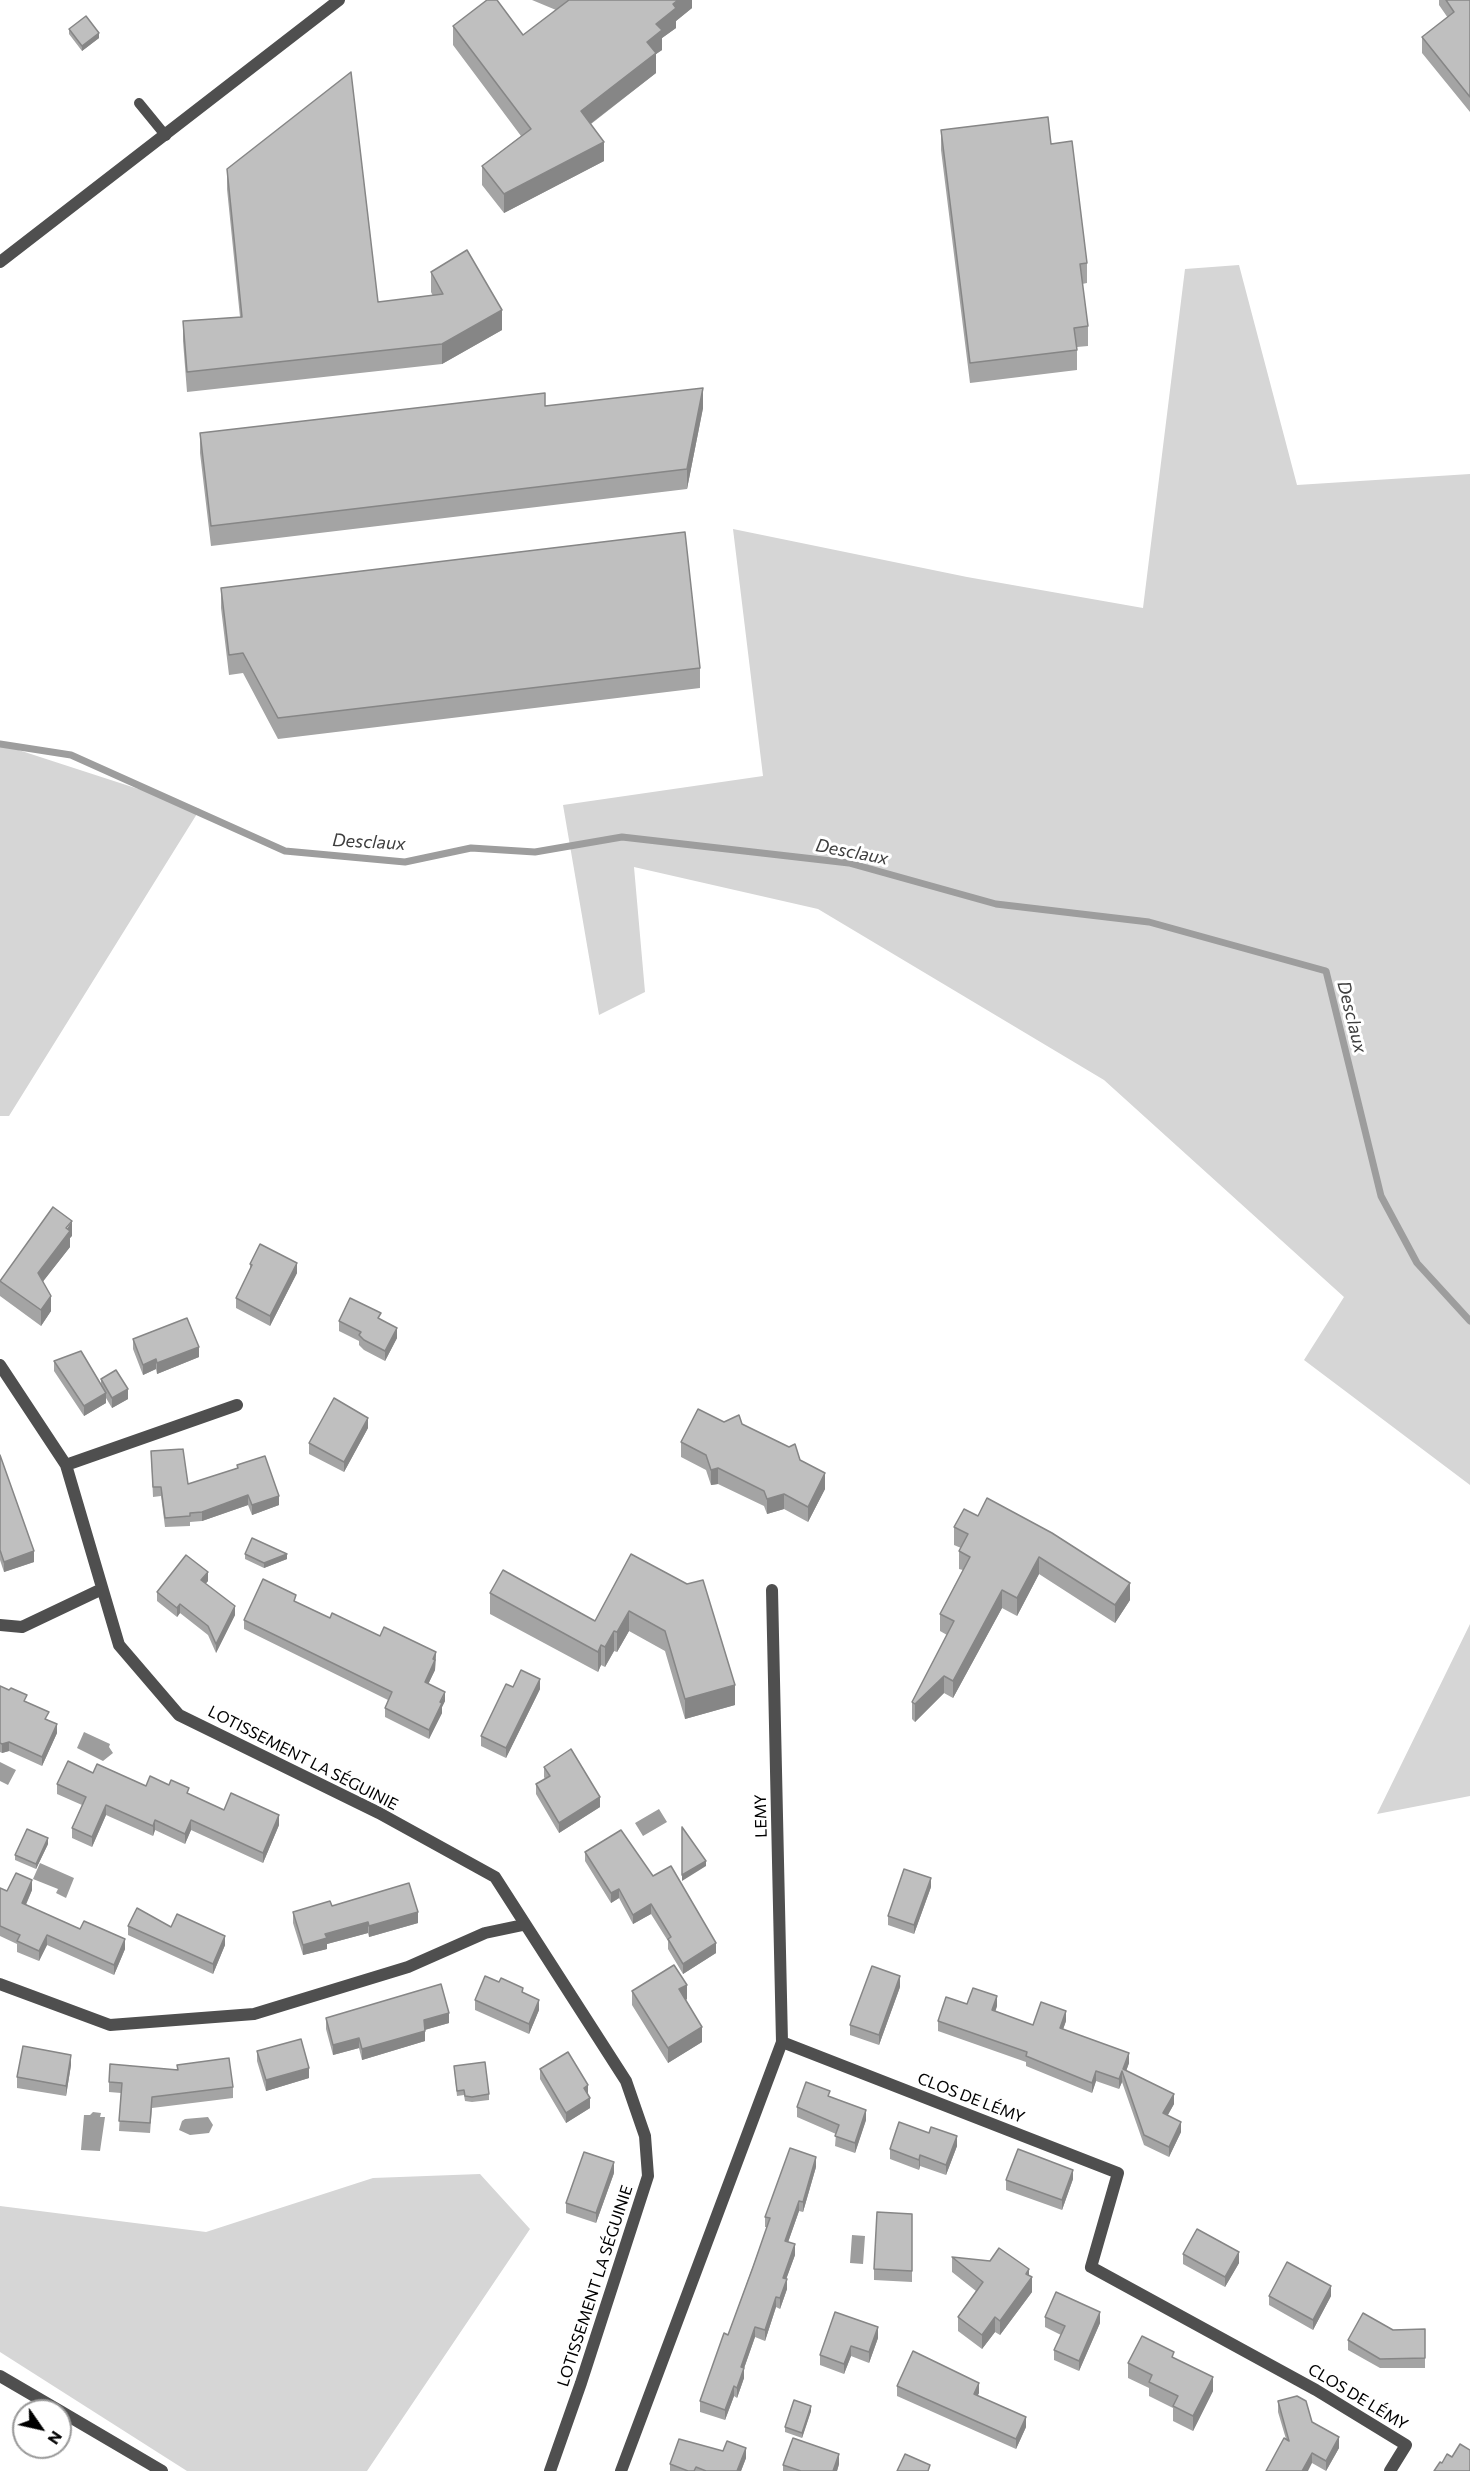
<!DOCTYPE html>
<meta charset="utf-8">
<style>
body{margin:0}
#map{position:relative;width:1470px;height:2471px;overflow:hidden;background:#fff;font-family:Commissioner,sans-serif}
canvas{display:block}
.north{position:absolute;left:12px;top:2399px;width:60px;height:60px;box-sizing:border-box;background:#fff;border:2px solid #999;border-radius:50%;rotate:124deg;font-size:16px;font-weight:700;line-height:24px;text-align:center;color:#000}
.north::after{content:'';display:block;margin:auto;width:21px;height:27px;background:#000;clip-path:polygon(50% 0,100% 100%,50% 72%,0 100%)}
</style>
<div id="map">
<canvas width="1470" height="2471"></canvas>
<div class="north">N</div>
</div>
<script>
const g = document.querySelector('canvas').getContext('2d');
g.lineJoin = 'round';
function paint(path, color) { g.fillStyle = color; g.fill(path, 'evenodd'); }
const toPath = rows => new Path2D(rows.map(r => 'M' + r).join(''));
function stroke(path, color, width, dash) { g.strokeStyle = color; g.lineWidth = width; g.lineCap = dash ? 'butt' : 'round'; g.setLineDash(dash || []); g.stroke(path); }
function drawText(font, color, halo, rows, align = 'center') {
  g.font = font + ' Commissioner,sans-serif'; g.lineWidth = 6; g.setLineDash([]); g.textBaseline = 'middle'; g.strokeStyle = halo; g.fillStyle = color; for (const [text, x, y, turn = 0] of rows) {
    g.save(); g.translate(x, y); g.rotate((+turn || 0) * Math.PI / 180); g.textAlign = isNaN(turn) ? turn : align; if (halo) g.strokeText(text, 0, 0); g.fillText(text, 0, 0); g.restore();
  }
}
paint(toPath([
 [1239,265,1297,485,1470,474,1470,1485,1304,1360,1344,1297,1104,1080,818,909,634,867,645,992,599,1015,563,805,763,776,733,529,967,577,1143,608,1185,269],
 [0,744,200,809,9,1116,0,1116],
 [1470,1624,1470,1796,1377,1814],
 [480,2174,530,2229,367,2471,187,2471,0,2352,0,2206,206,2232,373,2178]
]), '#d6d6d6');
paint(toPath([
 [84,1732,110,1744,109,1747,113,1753,103,1761,77,1748],
 [0,1762,16,1770,8,1785,0,1781],
 [659,1809,667,1822,643,1836,635,1823],
 [40,1863,74,1878,66,1898,56,1893,58,1889,33,1879],
 [93,2112,101,2113,100,2117,105,2117,100,2151,81,2150,84,2115,90,2115],
 [208,2117,213,2125,209,2133,190,2135,179,2130,182,2121,185,2119],
 [852,2235,865,2236,863,2264,850,2263]
]), '#9d9d9d');
stroke(toPath([
 [0,744,71,755,285,851,405,862,471,848,535,852,622,837,849,863,996,904,1149,922,1326,971,1381,1196,1417,1263,1470,1321]
]), '#9d9d9d', 7);
stroke(toPath([
 [139,103,166,136]
]), '#4f4f4f', 10);
stroke(toPath([
 [0,262,339,0],
 [0,1365,66,1465,119,1645,179,1715,379,1813,495,1877,626,2081,645,2136,648,2176,581,2383,550,2471],
 [66,1465,237,1405],
 [772,1590,782,2042],
 [0,1625,22,1627,102,1589],
 [0,1984,110,2025,254,2014,408,1967,485,1933,523,1925],
 [621,2471,782,2042,1118,2173,1091,2267,1316,2390,1406,2445,1390,2471]
]), '#4f4f4f', 12);
stroke(toPath([
 [0,2376,60,2411],
 [60,2411,162,2471]
]), '#4f4f4f', 12);
paint(toPath([
 [532,0,692,0,692,8,676,21,676,28,662,38,662,50,656,54,656,73,591,124,604,161,504,213,482,185,482,166,521,136,453,45,453,26,523,35,556,10],
 [1439,0,1470,0,1470,112,1422,53,1422,37,1448,18,1439,5],
 [69,29,99,38,82,51,69,34],
 [941,130,1051,144,1087,263,1087,283,1082,284,1088,326,1088,346,1077,347,1077,370,970,383,941,150],
 [227,169,378,302,433,296,431,292,431,272,502,330,442,364,187,392,183,341,183,321,240,317,227,189],
 [545,406,703,408,687,489,211,546,200,453,200,433],
 [221,588,700,668,700,688,278,739,243,673,229,675,221,608],
 [72,1236,70,1238,70,1247,43,1281,51,1311,41,1326,0,1296,0,1281],
 [250,1264,297,1273,270,1326,236,1308,236,1298,250,1270],
 [381,1319,397,1338,385,1361,364,1350,359,1345,359,1341,339,1331,339,1321],
 [133,1339,199,1357,157,1374,156,1369,143,1375,133,1349],
 [54,1361,101,1384,101,1379,128,1399,112,1408,106,1398,106,1403,84,1416,54,1371],
 [724,1422,742,1424,800,1460,825,1489,808,1522,784,1509,767,1514,764,1506,718,1484,711,1485,706,1470,681,1457,681,1442],
 [368,1428,344,1472,309,1454,309,1443],
 [151,1451,188,1484,237,1469,237,1465,279,1505,252,1515,248,1505,202,1521,190,1522,190,1526,165,1527,161,1496,153,1497],
 [0,1455,34,1562,4,1572,0,1560],
 [964,1509,1130,1600,1115,1623,1039,1574,1017,1616,1002,1608,953,1698,944,1693,915,1722,912,1719,912,1702,947,1635,940,1631,940,1614,963,1570,959,1569,959,1551,961,1548,954,1545,954,1527],
 [245,1554,287,1559,264,1568,245,1559],
 [631,1554,735,1705,685,1719,665,1651,629,1631,617,1652,614,1651,605,1667,601,1665,598,1672,490,1614,490,1593,595,1621],
 [208,1581,205,1584,235,1615,216,1653,208,1635,180,1613,177,1617,157,1601,157,1592],
 [296,1602,330,1618,380,1636,436,1652,435,1670,428,1684,445,1701,442,1707,442,1713,429,1739,385,1717,385,1708,388,1700,244,1629,244,1620],
 [0,1686,27,1702,49,1721,57,1733,42,1766,9,1751,2,1753,0,1752],
 [513,1687,540,1689,506,1758,481,1746,481,1736],
 [544,1767,600,1807,559,1833,536,1794,536,1784,545,1779,544,1777],
 [93,1773,146,1786,189,1794,224,1810,279,1825,263,1863,191,1830,185,1844,155,1830,153,1836,106,1815,92,1847,72,1838,72,1828,82,1805,57,1794,57,1784],
 [48,1844,36,1869,15,1860,15,1855],
 [585,1852,653,1876,716,1953,683,1974,668,1949,668,1941,651,1914,633,1924,619,1898,611,1903,585,1861],
 [931,1887,914,1934,888,1925,888,1916],
 [0,1888,7,1891,32,1890,26,1905,125,1949,114,1975,47,1945,39,1961,17,1952,17,1944,0,1936],
 [332,1906,418,1923,369,1937,368,1933,327,1944,327,1949,303,1955,293,1923,293,1912],
 [128,1926,171,1927,225,1945,213,1974,128,1935],
 [900,1987,879,2045,850,2035,850,2025],
 [632,1991,687,1999,686,2000,702,2042,668,2063,632,2005],
 [523,1992,539,2010,529,2034,475,2010,475,2000],
 [967,2004,997,2006,995,2012,1033,2025,1066,2021,1063,2029,1129,2063,1126,2071,1174,2104,1168,2115,1181,2132,1169,2157,1144,2145,1122,2082,1119,2089,1096,2081,1092,2093,1026,2066,1026,2062,938,2031,938,2021],
 [326,2018,449,2023,425,2030,425,2041,362,2060,359,2048,333,2055,326,2029],
 [257,2051,309,2078,266,2091,257,2061],
 [71,2065,66,2096,17,2088,17,2077],
 [177,2065,233,2087,233,2098,152,2108,150,2133,119,2131,121,2093,109,2092,109,2082,177,2069],
 [454,2066,489,2094,489,2100,472,2102,465,2101,464,2095,457,2096],
 [540,2069,588,2096,590,2108,566,2123,540,2079],
 [830,2097,866,2120,855,2153,835,2146,836,2134,797,2117,797,2107],
 [957,2146,946,2175,920,2166,919,2170,890,2159,890,2149],
 [816,2167,803,2212,799,2211,788,2242,795,2255,786,2279,787,2289,780,2309,776,2307,765,2341,755,2337,744,2368,744,2378,737,2398,734,2396,725,2420,700,2412,700,2401,728,2335,767,2227,765,2227,765,2217],
 [614,2173,596,2223,566,2213,566,2203],
 [1073,2179,1062,2210,1006,2190,1006,2180],
 [912,2214,912,2282,874,2280,874,2269],
 [1183,2254,1239,2263,1225,2287,1183,2264],
 [952,2257,1029,2276,1032,2292,1000,2335,995,2332,982,2349,958,2331,958,2317,976,2291,952,2272],
 [1269,2296,1331,2296,1313,2330,1269,2305],
 [1045,2317,1100,2323,1079,2371,1054,2360,1054,2350,1061,2335,1045,2327],
 [1425,2329,1425,2368,1380,2368,1348,2350,1348,2340,1393,2330],
 [878,2338,869,2363,851,2356,844,2374,820,2365,820,2355],
 [1174,2358,1213,2391,1193,2431,1173,2421,1173,2408,1149,2396,1149,2388,1128,2378,1128,2363],
 [897,2386,979,2393,977,2395,1026,2427,1016,2449,897,2396],
 [1278,2401,1312,2422,1339,2448,1326,2471,1312,2463,1286,2439,1278,2412],
 [811,2411,802,2438,785,2432,785,2427],
 [723,2451,746,2458,741,2471,670,2471,670,2464],
 [839,2464,837,2471,783,2471,783,2465]
]), '#a4a4a4');
paint(toPath([
 [678,0,692,0,692,8,676,21,676,28,662,38,662,50,656,54,656,73,581,131,581,111,647,42,656,24,673,4],
 [99,33,99,38,82,51,82,46],
 [604,142,604,161,504,213,504,194],
 [502,310,502,330,442,364,442,344],
 [703,388,703,408,687,489,687,469],
 [72,1221,72,1236,70,1238,70,1247,38,1288,38,1273],
 [297,1263,297,1273,270,1326,270,1316],
 [51,1296,51,1311,41,1326,41,1310],
 [397,1328,397,1338,385,1361,385,1351],
 [199,1347,199,1357,157,1374,157,1363],
 [156,1359,156,1369,143,1375,143,1365],
 [128,1389,128,1399,112,1408,112,1398],
 [106,1393,106,1403,84,1416,84,1406],
 [368,1418,368,1428,344,1472,344,1462],
 [718,1468,718,1484,711,1485,711,1470],
 [825,1473,825,1489,808,1522,808,1507],
 [784,1494,784,1509,767,1514,767,1499],
 [248,1495,248,1505,202,1521,202,1512],
 [279,1496,279,1505,252,1515,252,1505],
 [34,1551,34,1562,4,1572,4,1562],
 [287,1554,287,1559,264,1568,264,1563],
 [1039,1557,1039,1574,1017,1616,1017,1598],
 [208,1572,208,1581,201,1589,201,1580],
 [1130,1583,1130,1600,1115,1623,1115,1605],
 [1002,1590,1002,1608,953,1698,953,1681],
 [180,1604,180,1613,177,1617,177,1608],
 [235,1606,235,1615,216,1653,216,1644],
 [629,1611,629,1631,617,1652,617,1632],
 [614,1631,614,1651,605,1667,605,1647],
 [601,1645,601,1665,598,1672,598,1652],
 [436,1652,435,1670,425,1691,425,1682],
 [944,1676,944,1693,915,1722,915,1704],
 [540,1679,540,1689,506,1758,506,1748],
 [735,1685,735,1705,685,1719,685,1699],
 [445,1692,445,1701,442,1707,442,1713,429,1739,429,1730],
 [57,1724,57,1733,42,1766,42,1757],
 [9,1742,9,1751,2,1753,2,1744],
 [600,1797,600,1807,559,1833,559,1823],
 [106,1805,106,1815,92,1847,92,1837],
 [279,1815,279,1825,263,1863,263,1853],
 [155,1820,155,1830,153,1836,153,1826],
 [191,1820,191,1830,185,1844,185,1834],
 [48,1838,48,1844,36,1869,36,1864],
 [706,1861,706,1866,682,1881,682,1875],
 [931,1878,931,1887,914,1934,914,1925],
 [32,1880,32,1890,22,1913,22,1903],
 [619,1889,619,1898,611,1903,611,1893],
 [651,1904,651,1914,633,1924,633,1915],
 [418,1912,418,1923,369,1937,369,1926],
 [368,1922,368,1933,327,1944,327,1949,303,1955,303,1945,325,1934],
 [47,1935,47,1945,39,1961,39,1951],
 [225,1936,225,1945,213,1974,213,1964],
 [125,1939,125,1949,114,1975,114,1965],
 [716,1943,716,1953,683,1974,683,1964],
 [900,1976,900,1987,879,2045,879,2035],
 [687,1985,687,1999,679,2004,679,1989],
 [997,1996,997,2006,992,2021,992,2010],
 [539,2000,539,2010,529,2034,529,2024],
 [1066,2011,1066,2021,1060,2038,1060,2028],
 [449,2013,449,2023,424,2030,424,2020],
 [702,2027,702,2042,668,2063,668,2048],
 [425,2031,425,2041,362,2060,362,2049],
 [359,2038,359,2048,333,2055,333,2045],
 [1129,2053,1129,2063,1124,2077,1123,2069],
 [71,2055,71,2065,66,2096,66,2086],
 [309,2068,309,2078,266,2091,266,2080],
 [1096,2071,1096,2081,1092,2093,1092,2083],
 [1122,2071,1122,2082,1119,2089,1119,2079],
 [588,2085,588,2096,584,2088],
 [1174,2094,1174,2104,1163,2123,1163,2113],
 [590,2098,590,2108,566,2123,566,2113],
 [866,2110,866,2120,855,2153,855,2143],
 [1181,2122,1181,2132,1169,2157,1169,2147],
 [957,2136,957,2146,946,2175,946,2165],
 [920,2155,920,2166,919,2170,919,2160],
 [816,2157,816,2167,803,2212,803,2202],
 [614,2162,614,2173,596,2223,596,2213],
 [1073,2170,1073,2179,1062,2210,1062,2200],
 [799,2201,799,2211,785,2251,785,2241],
 [795,2244,795,2255,783,2288,783,2278],
 [1239,2252,1239,2263,1225,2287,1225,2277],
 [1029,2269,1029,2281,1032,2277,1032,2292,1000,2335,1000,2321],
 [787,2279,787,2289,780,2309,780,2298],
 [1331,2286,1331,2296,1313,2330,1313,2320],
 [776,2297,776,2307,765,2341,765,2330],
 [1100,2312,1100,2323,1079,2371,1079,2361],
 [995,2317,995,2332,982,2349,982,2335],
 [755,2327,755,2337,741,2377,741,2367],
 [878,2327,878,2338,869,2363,869,2352],
 [851,2346,851,2356,844,2374,844,2364],
 [744,2368,744,2378,737,2398,737,2388],
 [1213,2377,1213,2391,1193,2431,1193,2416],
 [979,2383,979,2393,974,2404,974,2394],
 [734,2386,734,2396,725,2420,725,2410],
 [811,2406,811,2411,802,2438,802,2433],
 [1026,2417,1026,2427,1016,2449,1016,2439],
 [1339,2437,1339,2448,1326,2471,1326,2461],
 [746,2448,746,2458,741,2471,737,2471],
 [1312,2453,1312,2463,1308,2471,1302,2471],
 [839,2454,839,2464,837,2471,833,2471]
]), '#868686');
const building = toPath([
 [487,0,497,0,523,35,569,0,678,0,673,4,676,8,656,24,662,30,647,42,656,53,581,111,604,142,504,194,482,166,531,129,453,26,487,0],
 [1446,0,1470,0,1470,97,1422,37,1454,12,1446,0],
 [86,16,99,33,82,46,69,29,86,16],
 [351,72,378,302,443,294,431,272,467,250,502,310,442,344,187,372,183,321,242,317,227,169,351,72],
 [1048,117,1051,144,1072,141,1087,263,1080,264,1088,326,1074,328,1077,350,970,363,941,130,1048,117],
 [703,388,687,469,211,526,200,433,545,393,545,406,703,388],
 [685,532,700,668,278,718,243,653,229,655,221,588,685,532],
 [53,1207,72,1221,66,1228,70,1231,38,1273,51,1296,41,1310,0,1281,53,1207],
 [260,1244,297,1263,270,1316,236,1298,252,1265,250,1264,260,1244],
 [350,1298,381,1313,378,1318,397,1328,385,1351,364,1340,359,1335,361,1332,339,1321,350,1298],
 [187,1318,199,1347,157,1363,156,1359,143,1365,133,1339,187,1318],
 [81,1351,106,1393,84,1406,54,1361,81,1351],
 [116,1370,128,1389,112,1398,101,1379,116,1370],
 [334,1398,368,1418,344,1462,309,1443,334,1398],
 [698,1409,724,1422,739,1415,742,1424,789,1447,795,1444,800,1460,825,1473,808,1507,784,1494,767,1499,764,1491,718,1468,711,1470,706,1455,681,1442,698,1409],
 [183,1449,188,1484,238,1468,237,1465,265,1456,279,1496,252,1505,248,1495,202,1512,190,1513,190,1516,165,1518,161,1487,153,1487,151,1451,183,1449],
 [0,1455,34,1551,4,1562,0,1550,0,1455],
 [987,1498,1052,1533,1130,1583,1115,1605,1039,1557,1017,1598,1002,1590,953,1681,944,1676,915,1704,912,1702,954,1621,940,1614,970,1557,959,1551,968,1534,954,1527,964,1509,978,1516,987,1498],
 [252,1538,287,1554,264,1563,245,1554,252,1538],
 [631,1554,687,1584,703,1580,735,1685,685,1699,665,1631,629,1611,617,1632,614,1631,605,1647,601,1645,598,1652,490,1593,503,1570,595,1621,631,1554],
 [186,1555,208,1572,201,1580,235,1606,216,1644,208,1626,180,1604,177,1608,157,1592,186,1555],
 [263,1579,296,1595,294,1601,330,1618,332,1613,380,1636,384,1627,436,1652,433,1659,435,1660,425,1682,445,1692,440,1702,442,1703,429,1730,385,1708,392,1692,244,1620,263,1579],
 [521,1670,540,1679,506,1748,481,1736,506,1684,513,1687,521,1670],
 [0,1686,9,1690,11,1688,27,1695,24,1701,49,1712,45,1719,57,1724,42,1757,9,1742,2,1744,0,1743,0,1686],
 [571,1749,600,1797,559,1823,536,1784,550,1776,544,1767,571,1749],
 [68,1761,93,1773,97,1764,146,1786,150,1776,169,1785,171,1780,189,1788,187,1793,224,1810,231,1793,279,1815,263,1853,191,1820,185,1834,155,1820,153,1826,106,1805,92,1837,72,1828,86,1797,57,1784,68,1761],
 [682,1827,706,1861,682,1875,682,1827],
 [27,1829,48,1838,36,1864,15,1855,27,1829],
 [621,1830,653,1876,671,1866,716,1943,683,1964,668,1939,671,1937,651,1904,633,1915,619,1889,611,1893,585,1852,621,1830],
 [904,1869,931,1878,914,1925,888,1916,904,1869],
 [16,1873,32,1880,22,1903,80,1929,84,1921,125,1939,114,1965,47,1935,39,1951,17,1941,20,1935,0,1926,0,1888,7,1891,16,1873],
 [409,1883,418,1912,369,1926,368,1922,325,1934,327,1938,303,1945,293,1912,330,1901,332,1906,409,1883],
 [137,1908,171,1927,177,1914,225,1936,213,1964,128,1926,137,1908],
 [674,1965,687,1985,679,1989,702,2027,668,2048,632,1991,674,1965],
 [872,1966,900,1976,879,2035,850,2025,872,1966],
 [485,1976,499,1982,501,1978,523,1988,522,1992,539,2000,529,2024,475,2000,485,1976],
 [441,1984,449,2013,424,2020,425,2031,362,2049,359,2038,333,2045,326,2018,441,1984],
 [973,1988,997,1996,992,2010,1033,2025,1041,2002,1066,2011,1060,2028,1129,2053,1123,2069,1174,2094,1163,2113,1181,2122,1169,2147,1144,2135,1122,2071,1119,2079,1096,2071,1092,2083,1026,2056,1027,2052,938,2021,946,1997,967,2004,973,1988],
 [301,2039,309,2068,266,2080,257,2051,301,2039],
 [23,2046,71,2055,66,2086,17,2077,23,2046],
 [568,2052,588,2085,584,2088,590,2098,566,2113,540,2069,568,2052],
 [229,2058,233,2087,152,2097,150,2123,119,2121,122,2083,109,2082,110,2064,178,2070,177,2065,229,2058],
 [485,2062,489,2094,472,2097,465,2096,464,2090,457,2091,454,2066,485,2062],
 [806,2082,830,2091,828,2096,866,2110,855,2143,835,2136,839,2125,797,2107,806,2082],
 [899,2122,929,2133,931,2127,957,2136,946,2165,920,2155,919,2160,890,2149,899,2122],
 [790,2148,816,2157,803,2202,799,2201,785,2241,795,2244,783,2278,787,2279,780,2298,776,2297,765,2330,755,2327,741,2367,744,2368,737,2388,734,2386,725,2410,700,2401,724,2333,728,2335,753,2267,770,2218,765,2217,790,2148],
 [1018,2149,1073,2170,1062,2200,1006,2180,1018,2149],
 [584,2152,614,2162,596,2213,566,2203,584,2152],
 [877,2212,912,2214,912,2271,874,2269,877,2212],
 [1197,2229,1239,2252,1225,2277,1183,2254,1197,2229],
 [999,2248,1029,2269,1026,2274,1032,2277,1000,2321,995,2317,982,2335,958,2317,983,2282,952,2257,990,2261,999,2248],
 [1287,2262,1331,2286,1313,2320,1269,2296,1287,2262],
 [1056,2292,1100,2312,1079,2361,1054,2350,1065,2326,1045,2317,1056,2292],
 [835,2312,878,2327,869,2352,851,2346,844,2364,820,2355,835,2312],
 [1363,2313,1393,2330,1425,2329,1425,2358,1380,2359,1348,2340,1363,2313],
 [1142,2336,1174,2352,1172,2357,1213,2377,1193,2416,1173,2406,1178,2396,1149,2382,1152,2375,1128,2363,1142,2336],
 [913,2351,979,2383,974,2394,1026,2417,1016,2439,897,2386,913,2351],
 [1297,2396,1306,2401,1312,2422,1339,2437,1326,2461,1312,2453,1302,2471,1266,2471,1284,2438,1289,2441,1278,2401,1297,2396],
 [794,2400,811,2406,802,2433,785,2427,794,2400],
 [793,2438,839,2454,833,2471,801,2471,783,2465,793,2438],
 [679,2439,723,2451,727,2441,746,2448,737,2471,706,2471,696,2467,694,2471,688,2471,670,2464,679,2439],
 [1460,2444,1470,2450,1470,2471,1434,2471,1440,2462,1442,2463,1447,2454,1452,2457,1460,2444],
 [905,2454,930,2465,928,2471,897,2471,905,2454]
]);
paint(building, '#bfbfbf');
stroke(building, '#868686', 1.5);
drawText('16px', '#000', '#fff', [
 ["LOTISSEMENT LA SÉGUINIE",303,1758,27],
 ["LEMY",761,1816,-91],
 ["CLOS DE LÉMY",971,2098,21],
 ["LOTISSEMENT LA SÉGUINIE",595,2286,-72],
 ["CLOS DE LÉMY",1358,2397,31]
]);
drawText('italic 18px', '#3e3e3e', '#fff', [
 ["Desclaux",369,842,3],
 ["Desclaux",852,852,11],
 ["Desclaux",1352,1017,76]
]);
</script>
